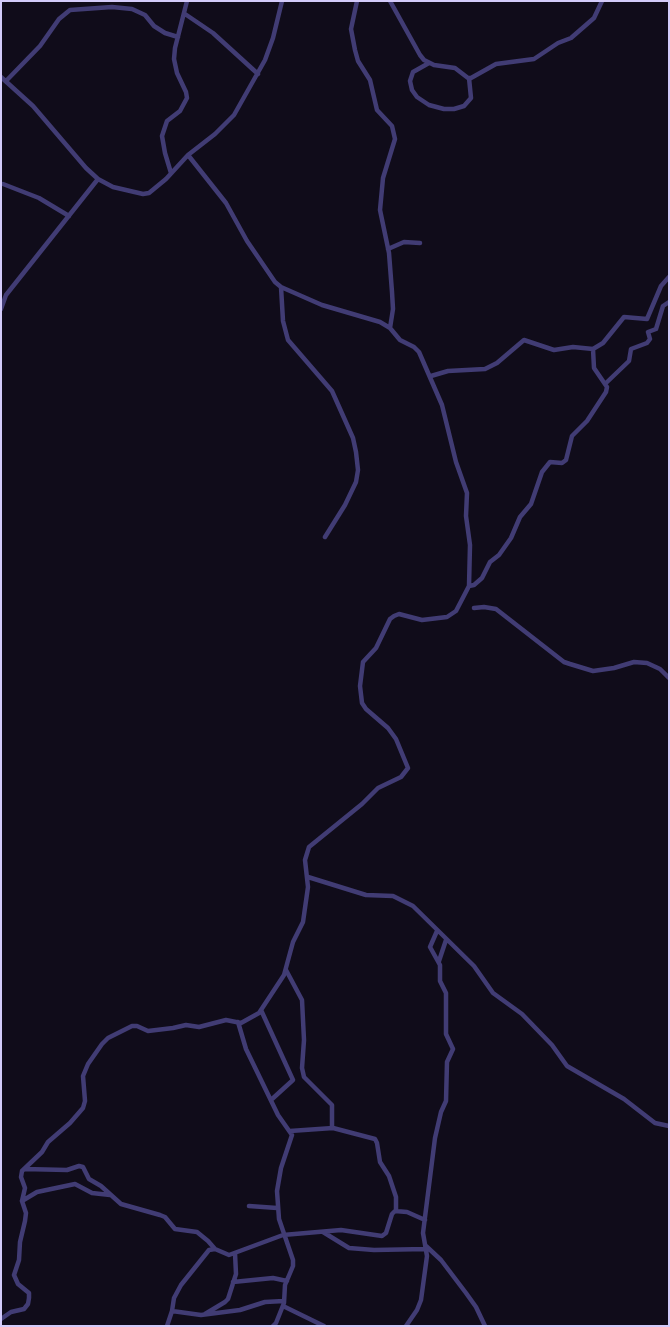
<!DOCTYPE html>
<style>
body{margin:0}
#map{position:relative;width:670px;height:1327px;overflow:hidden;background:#100c1a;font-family:"Fira Sans Condensed",sans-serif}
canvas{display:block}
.frame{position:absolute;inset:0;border:2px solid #d3cbfa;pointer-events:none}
</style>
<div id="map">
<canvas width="670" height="1327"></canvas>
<div class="frame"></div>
</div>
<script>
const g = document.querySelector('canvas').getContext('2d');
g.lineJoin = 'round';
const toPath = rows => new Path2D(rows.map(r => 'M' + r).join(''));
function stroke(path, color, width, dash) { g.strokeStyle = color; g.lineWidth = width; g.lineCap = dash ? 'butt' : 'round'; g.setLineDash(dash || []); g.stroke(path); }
stroke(toPath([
 [357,1,351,29,355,50,358,61,370,80,377,110,392,126,395,139,383,178,380,210,389,253,392,292,393,309,390,328],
 [390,1,420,55,424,60,434,65,455,68,468,78,471,78,496,64,534,59,558,43,571,38,594,18,602,1],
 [185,14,213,33,258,74],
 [429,63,413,72,410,81,412,90,417,97,429,105,444,109,454,109,464,106,471,98,469,78],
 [1,77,33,106,86,168,98,179,113,187,143,194,149,193,166,179,188,155,215,134,234,115,265,60,273,38,282,1],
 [6,81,40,46,59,19,70,10,112,7,132,9,145,15,154,26,165,33,178,37],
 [171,173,165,153,162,136,167,121,180,111,187,98,186,92,177,73,174,59,175,48,187,1],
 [3,184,39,198,69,216],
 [388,249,404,242,420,243],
 [281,287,283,321,288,340,332,391,353,438,356,452,358,470,356,482,345,505,325,537],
 [1,309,6,295,98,179],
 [431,376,448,371,485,369,497,363,524,340,554,350,573,347,593,349,603,343,624,317,647,319,661,286,669,277],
 [605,384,629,361,631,349,647,343,650,339,648,332,656,329,663,306,669,302],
 [469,586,474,585,482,578,490,562,499,555,511,538,520,517,531,504,542,472,550,462,562,463,566,460,572,436,587,421,606,392,607,387,594,368,593,349],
 [474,608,484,607,496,609,564,662,570,664,593,671,614,668,634,662,647,663,660,669,669,678],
 [308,877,366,895,393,896,413,906,474,966,493,993,522,1014,552,1045,567,1066,624,1099,655,1123,669,1126],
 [439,961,446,940],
 [286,970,302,1000,304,1040,302,1068,304,1077,332,1105,332,1128],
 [261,1010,293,1080,271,1100],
 [238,1022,246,1049,278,1115,292,1135,281,1168,277,1191,279,1219,293,1260,293,1266,285,1285,284,1303,276,1323,273,1326],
 [290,1131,333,1128,375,1139,377,1143,380,1162,389,1176,396,1197,396,1211],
 [24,1169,67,1170,79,1166,83,1167,89,1179,101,1186,121,1204,160,1215,165,1217,175,1229,197,1232,208,1241,215,1249],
 [22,1201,37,1192,75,1184,92,1193,110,1195],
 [249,1206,277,1208],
 [323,1232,349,1248,374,1250,426,1249],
 [426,1246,441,1260,466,1293,476,1307,485,1326],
 [233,1282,273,1278,287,1281],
 [283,1306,324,1326],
 [172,1311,201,1315,240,1310,265,1302,284,1301],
 [205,1314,225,1302,228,1299,236,1274,235,1253],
 [1,1319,11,1312,24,1309,28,1304,29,1298,29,1293,18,1284,14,1275,19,1260,20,1242,25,1221,26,1213,22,1201,25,1188,21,1177,22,1171,42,1152,48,1142,70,1123,83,1108,85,1101,83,1076,88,1064,102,1044,108,1038,132,1026,137,1026,148,1031,173,1028,186,1025,199,1027,226,1020,241,1023,259,1013,284,975,293,942,303,922,308,887,305,860,309,847,362,804,378,788,401,777,408,768,396,739,388,728,366,709,362,703,360,686,363,662,376,648,390,619,394,616,399,614,422,620,447,617,456,611,469,586,470,545,466,516,467,493,456,462,442,405,419,352,414,347,400,340,390,328,380,322,322,305,281,287,275,282,247,241,226,203,188,155],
 [167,1326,172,1311,174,1298,181,1285,209,1250,215,1249,229,1255,283,1235,341,1230,382,1236,386,1233,392,1214,395,1211,407,1212,425,1220],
 [406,1326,417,1310,421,1300,427,1256,423,1233,435,1138,441,1112,446,1101,447,1062,453,1049,446,1034,446,993,440,981,440,965,430,947,437,931]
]), '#413c74', 4.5);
</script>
